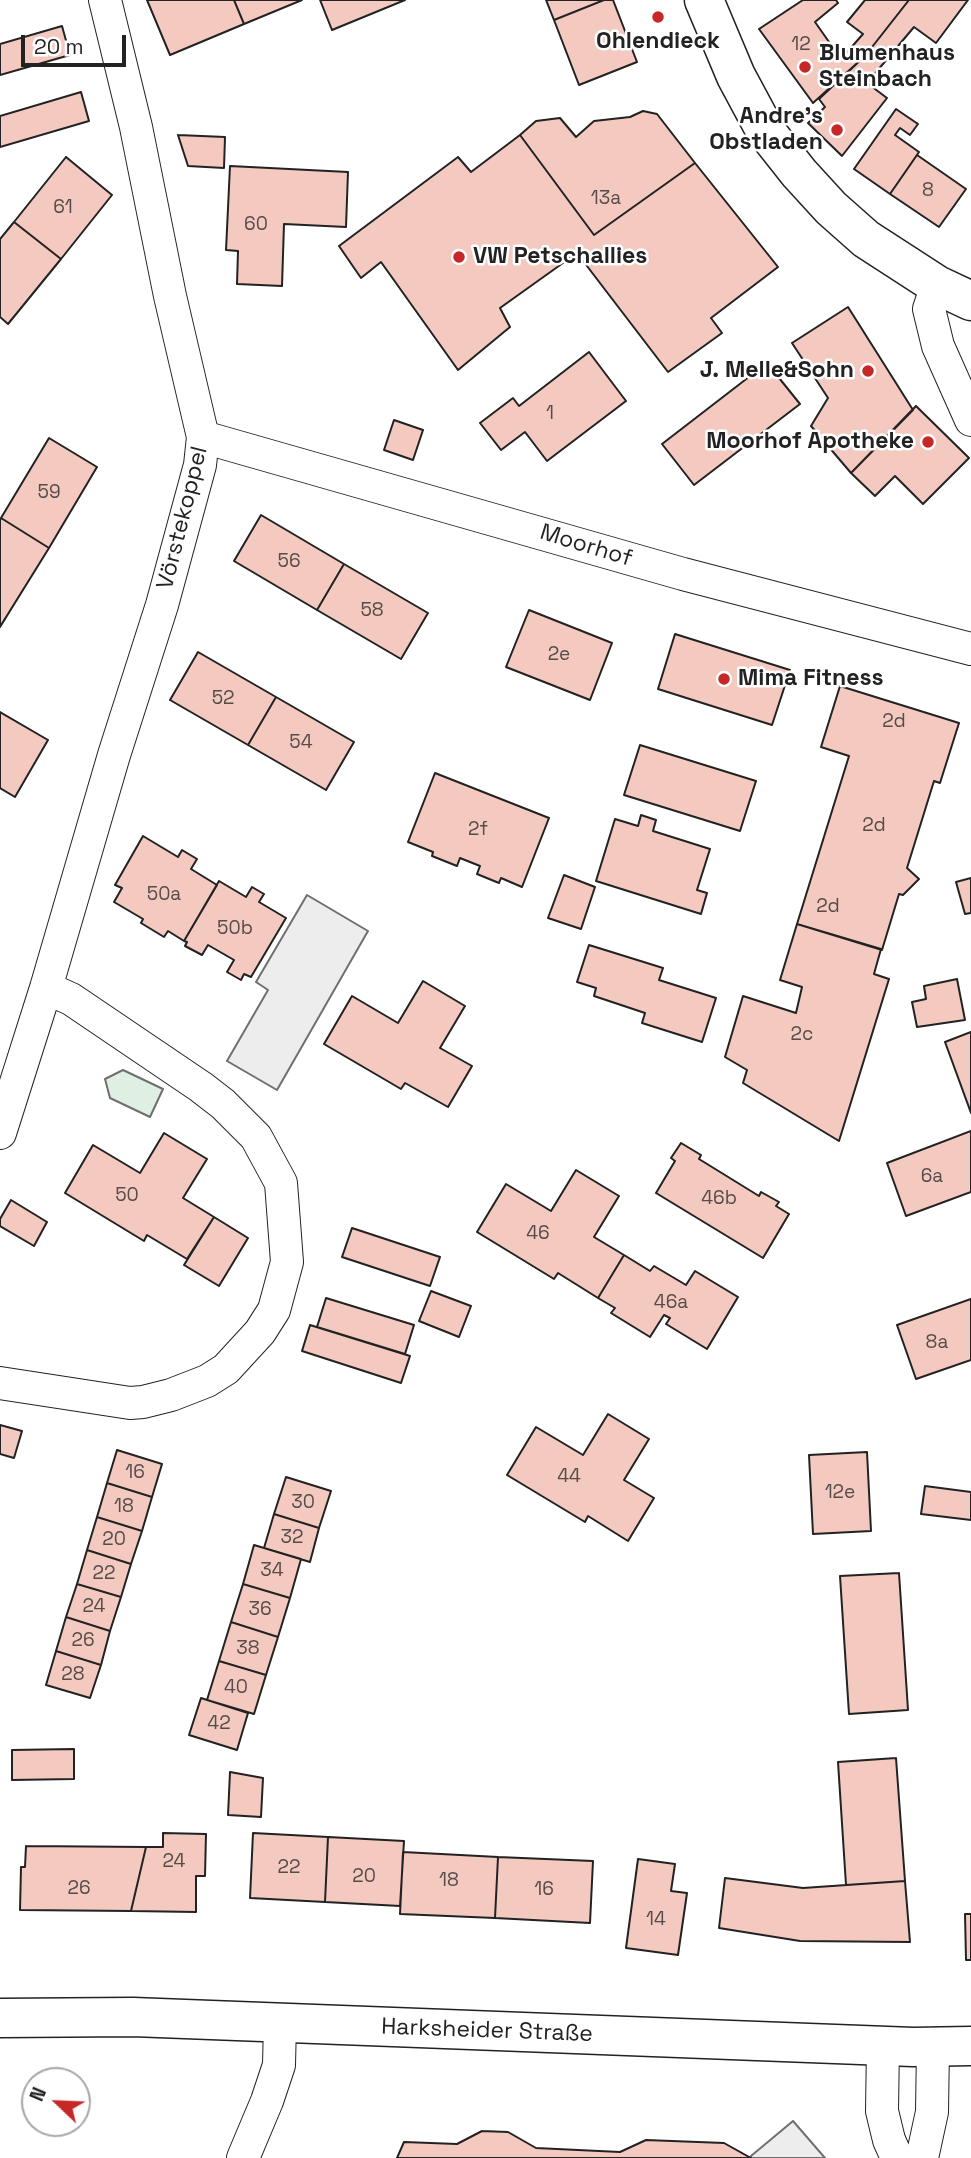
<!DOCTYPE html>
<meta charset="utf-8">
<style>
body{margin:0}
#map{position:relative;width:971px;height:2158px;overflow:hidden;background:#fff;font-family:"Space Grotesk",sans-serif}
canvas{display:block}
.north{position:absolute;left:21px;top:2067px;width:70px;height:70px;box-sizing:border-box;background:#fff;border:2px solid #a7a7a7;border-radius:50%;rotate:293deg;font-size:19px;font-weight:700;line-height:28px;text-align:center;color:#222}
.north::after{content:'';display:block;margin:auto;width:24px;height:32px;background:#c62828;clip-path:polygon(50% 0,100% 100%,50% 72%,0 100%)}
.scale{position:absolute;left:21px;top:35px;width:105px;height:32px;box-sizing:border-box;border:4px solid #222;border-top:0;padding-left:9px;font-size:21px;line-height:24px;white-space:nowrap;color:#222;-webkit-text-stroke:5px #fff;paint-order:stroke}
</style>
<div id="map">
<canvas width="971" height="2158"></canvas>
<div class="north">N</div>
<div class="scale">20 m</div>
</div>
<script>
const g = document.querySelector('canvas').getContext('2d');
g.lineJoin = 'round';
function paint(path, color) { g.fillStyle = color; g.fill(path, 'evenodd'); }
const toPath = rows => new Path2D(rows.map(r => 'M' + r).join(''));
function stroke(path, color, width, dash) { g.strokeStyle = color; g.lineWidth = width; g.lineCap = dash ? 'butt' : 'round'; g.setLineDash(dash || []); g.stroke(path); }
function drawText(font, color, halo, rows, align = 'center') {
  g.font = font + ' "Space Grotesk",sans-serif'; g.lineWidth = 5; g.setLineDash([]); g.textBaseline = 'middle'; g.strokeStyle = halo; g.fillStyle = color; for (const [text, x, y, turn = 0] of rows) {
    g.save(); g.translate(x, y); g.rotate((+turn || 0) * Math.PI / 180); g.textAlign = isNaN(turn) ? turn : align; if (halo) g.strokeText(text, 0, 0); g.fillText(text, 0, 0); g.restore();
  }
}
const green = toPath([
 [123,1070,163,1089,150,1117,110,1098,105,1079,123,1070]
]);
paint(green, '#e0efe3');
stroke(green, '#6f6f6f', 2);
const parking = toPath([
 [307,895,368,931,277,1090,227,1061,268,990,256,982,307,895],
 [793,2121,825,2158,751,2158,751,2156,793,2121]
]);
paint(parking, '#ededed');
stroke(parking, '#6f6f6f', 2);
const building = toPath([
 [147,0,234,0,244,24,170,55,147,0],
 [234,0,302,0,244,24,234,0],
 [320,0,405,0,332,30,320,0],
 [546,0,604,0,554,20,546,0],
 [604,0,613,0,637,62,579,85,554,20,604,0],
 [803,0,836,0,838,3,815,22,841,59,863,34,847,22,865,0,909,0,865,56,813,103,759,29,803,0],
 [909,0,968,0,936,43,914,27,867,83,887,98,842,156,808,123,825,107,819,99,865,56,909,0],
 [62,26,70,55,0,75,0,44,62,26],
 [81,92,89,121,0,147,0,116,81,92],
 [896,109,918,124,910,135,900,128,895,135,919,152,890,194,854,169,896,109],
 [643,111,657,114,695,163,594,235,520,135,536,121,560,118,576,137,594,121,630,117,643,111],
 [178,135,225,137,224,168,188,166,178,135],
 [520,135,594,235,695,163,778,267,711,318,722,333,668,372,577,253,500,308,510,327,458,370,381,262,361,278,339,246,458,157,471,172,520,135],
 [917,155,966,189,939,227,890,194,917,155],
 [66,157,112,195,61,259,14,222,66,157],
 [230,166,348,172,346,227,284,224,282,286,237,284,238,251,226,250,230,166],
 [14,222,61,259,8,324,0,317,0,239,14,222],
 [848,307,913,410,851,473,811,426,828,398,792,343,848,307],
 [589,352,626,401,547,461,525,432,501,450,480,423,513,398,519,406,589,352],
 [767,363,800,404,694,485,662,444,767,363],
 [916,406,969,458,923,504,895,476,875,496,851,473,916,406],
 [394,420,423,430,413,460,384,450,394,420],
 [49,438,97,467,49,548,1,518,49,438],
 [261,515,344,564,317,610,234,561,261,515],
 [1,518,49,548,0,627,0,520,1,518],
 [344,564,428,613,401,659,317,610,344,564],
 [529,610,612,643,590,700,506,667,529,610],
 [675,634,790,670,772,725,658,689,675,634],
 [198,652,276,697,248,745,170,700,198,652],
 [840,686,959,723,940,783,934,781,907,868,919,879,903,895,899,894,882,950,797,924,849,756,821,747,840,686],
 [276,697,354,742,326,790,248,745,276,697],
 [0,712,48,740,15,797,0,788,0,712],
 [640,745,756,781,740,831,624,795,640,745],
 [435,773,549,818,522,887,501,878,499,883,477,874,480,866,460,858,457,866,432,856,433,852,408,842,435,773],
 [641,815,656,820,653,831,710,849,697,890,707,893,701,914,596,881,615,819,638,826,641,815],
 [143,836,178,857,182,850,197,859,191,869,217,885,184,941,168,931,164,937,141,923,143,919,114,902,122,888,115,885,143,836],
 [564,875,595,887,581,929,548,918,564,875],
 [971,878,971,913,965,914,956,882,971,878],
 [219,881,246,897,252,887,264,894,259,902,286,918,251,977,244,974,241,980,227,972,234,960,208,945,202,955,185,946,187,942,184,941,219,881],
 [797,924,881,949,874,974,889,979,839,1141,743,1083,747,1070,725,1057,743,996,796,1013,802,987,780,980,797,924],
 [589,945,663,968,659,980,716,998,702,1042,642,1023,645,1013,594,996,596,988,577,982,589,945],
 [957,979,965,1020,917,1027,912,1002,926,999,924,986,957,979],
 [423,981,465,1006,440,1048,472,1066,448,1107,405,1083,401,1089,324,1044,352,996,398,1023,423,981],
 [971,1032,971,1113,945,1042,971,1032],
 [971,1131,971,1192,906,1216,887,1163,971,1131],
 [164,1133,207,1159,183,1198,214,1217,187,1259,147,1235,144,1241,65,1193,93,1145,140,1173,164,1133],
 [681,1143,701,1155,699,1159,759,1196,761,1192,779,1202,776,1206,789,1214,763,1258,656,1193,675,1161,671,1158,681,1143],
 [576,1170,619,1196,594,1237,624,1255,598,1298,558,1273,554,1279,477,1232,506,1184,551,1211,576,1170],
 [11,1200,47,1222,34,1246,0,1226,0,1219,11,1200],
 [214,1217,248,1238,219,1286,184,1265,214,1217],
 [352,1228,440,1257,430,1286,342,1257,352,1228],
 [624,1255,650,1271,654,1266,686,1285,695,1271,738,1297,707,1349,666,1324,670,1318,664,1315,650,1337,611,1313,615,1308,598,1298,624,1255],
 [431,1291,471,1306,459,1337,419,1321,431,1291],
 [326,1298,414,1325,405,1354,317,1327,326,1298],
 [971,1299,971,1360,916,1379,897,1325,971,1299],
 [310,1325,410,1356,401,1383,302,1351,310,1325],
 [608,1414,649,1439,624,1480,654,1498,628,1541,588,1516,585,1522,507,1475,536,1427,583,1455,608,1414],
 [0,1425,22,1431,14,1458,0,1454,0,1425],
 [117,1450,162,1464,152,1497,107,1483,117,1450],
 [867,1452,871,1531,813,1534,809,1455,867,1452],
 [286,1477,331,1491,319,1528,274,1514,286,1477],
 [107,1483,152,1497,142,1531,97,1517,107,1483],
 [925,1486,971,1492,971,1520,921,1514,925,1486],
 [274,1514,319,1528,310,1562,264,1548,274,1514],
 [97,1517,142,1531,131,1564,87,1550,97,1517],
 [254,1545,301,1559,290,1598,243,1584,254,1545],
 [87,1550,131,1564,121,1597,77,1584,87,1550],
 [899,1573,908,1710,849,1714,840,1576,899,1573],
 [77,1584,121,1597,110,1631,66,1617,77,1584],
 [243,1584,290,1598,278,1637,231,1622,243,1584],
 [66,1617,110,1631,101,1665,56,1651,66,1617],
 [231,1622,278,1637,266,1675,219,1661,231,1622],
 [56,1651,101,1665,90,1698,46,1685,56,1651],
 [219,1661,266,1675,254,1714,207,1700,219,1661],
 [201,1698,248,1713,237,1750,189,1735,201,1698],
 [74,1749,74,1779,12,1780,12,1750,74,1749],
 [896,1758,905,1881,846,1885,838,1762,896,1758],
 [230,1772,263,1778,261,1817,228,1815,230,1772],
 [163,1833,206,1834,205,1876,196,1876,196,1912,131,1911,146,1847,163,1847,163,1833],
 [253,1833,328,1837,325,1902,250,1898,253,1833],
 [328,1837,404,1841,400,1906,325,1902,328,1837],
 [26,1846,146,1847,131,1911,20,1910,21,1867,25,1867,26,1846],
 [403,1852,498,1857,495,1918,400,1914,403,1852],
 [498,1857,593,1861,590,1923,495,1918,498,1857],
 [638,1859,675,1864,671,1891,687,1893,678,1955,626,1948,638,1859],
 [725,1878,803,1888,905,1881,910,1942,800,1941,719,1928,725,1878],
 [965,1914,971,1914,971,1960,966,1960,965,1914],
 [482,2131,508,2132,536,2148,620,2152,646,2140,724,2143,751,2158,397,2158,404,2142,457,2144,482,2131]
]);
paint(building, '#f3c9c0');
stroke(building, '#222', 2);
const minor = toPath([
 [937,285,929,309,938,346,971,420],
 [203,437,683,574,971,649],
 [0,1133,46,988,114,755,162,605,200,465,203,437,170,296,136,127,105,0],
 [0,1383,130,1403,143,1402,171,1395,207,1381,226,1369,260,1332,274,1310,287,1262,281,1183,256,1137,223,1104,201,1087,71,999,46,988],
 [883,2045,882,2111,889,2140,897,2158],
 [243,2158,267,2101,279,2065,280,2023],
 [922,2158,932,2112,933,2046]
]);
const tertiary = toPath([
 [704,0,736,76,765,130,799,173,831,208,866,239,937,285,971,301]
]);
const secondary = toPath([
 [0,2018,133,2017,913,2047,971,2046]
]);
stroke(minor, '#222', 34);
stroke(tertiary, '#222', 41);
stroke(secondary, '#222', 41);
stroke(minor, '#fff', 32);
stroke(tertiary, '#fff', 38);
stroke(secondary, '#fff', 38);
for (const [x, y, r, color] of [
 [658,17,7,"#c62828"],
 [805,67,7,"#c62828"],
 [837,130,7,"#c62828"],
 [459,257,7,"#c62828"],
 [868,371,7,"#c62828"],
 [928,442,7,"#c62828"],
 [724,679,7,"#c62828"]
]) { const dot = new Path2D(); dot.arc(x, y, r, 0, 2 * Math.PI); g.fillStyle = color; g.fill(dot); stroke(dot, '#fff', 2.5); }
drawText('19px', '#564c4a', null, [
 ["12",801,45],
 ["8",928,191],
 ["13a",606,199],
 ["61",63,208],
 ["60",256,225],
 ["1",550,414],
 ["59",49,493],
 ["56",289,562],
 ["58",372,611],
 ["2e",559,655],
 ["52",223,699],
 ["2d",894,722],
 ["54",301,743],
 ["2d",874,826],
 ["2f",478,830],
 ["50a",164,895],
 ["2d",828,907],
 ["50b",235,929],
 ["2c",802,1035],
 ["6a",932,1177],
 ["50",127,1196],
 ["46b",719,1199],
 ["46",538,1234],
 ["46a",671,1303],
 ["8a",937,1343],
 ["16",135,1473],
 ["44",569,1477],
 ["12e",840,1493],
 ["30",303,1503],
 ["18",124,1507],
 ["32",292,1538],
 ["20",114,1540],
 ["34",272,1571],
 ["22",104,1574],
 ["24",94,1607],
 ["36",260,1610],
 ["26",83,1641],
 ["38",248,1649],
 ["28",73,1675],
 ["40",236,1688],
 ["42",219,1724],
 ["24",174,1862],
 ["22",289,1868],
 ["20",364,1877],
 ["18",449,1881],
 ["26",79,1889],
 ["16",544,1890],
 ["14",656,1920]
]);
drawText('bold 23px', '#222', '#fff', [
 ["Ohlendieck",658,42,"center"],
 ["Blumenhaus",819,54],
 ["Steinbach",819,80],
 ["Andre's",823,117,"right"],
 ["Obstladen",823,143,"right"],
 ["VW Petschallies",473,257],
 ["J. Melle&Sohn",854,371,"right"],
 ["Moorhof Apotheke",914,442,"right"],
 ["Mima Fitness",738,679]
], 'left');
drawText('23px', '#222', '#fff', [
 ["Vörstekoppel",183,518,-76],
 ["Moorhof",586,546,17],
 ["Harksheider Straße",487,2031,2]
]);
</script>
